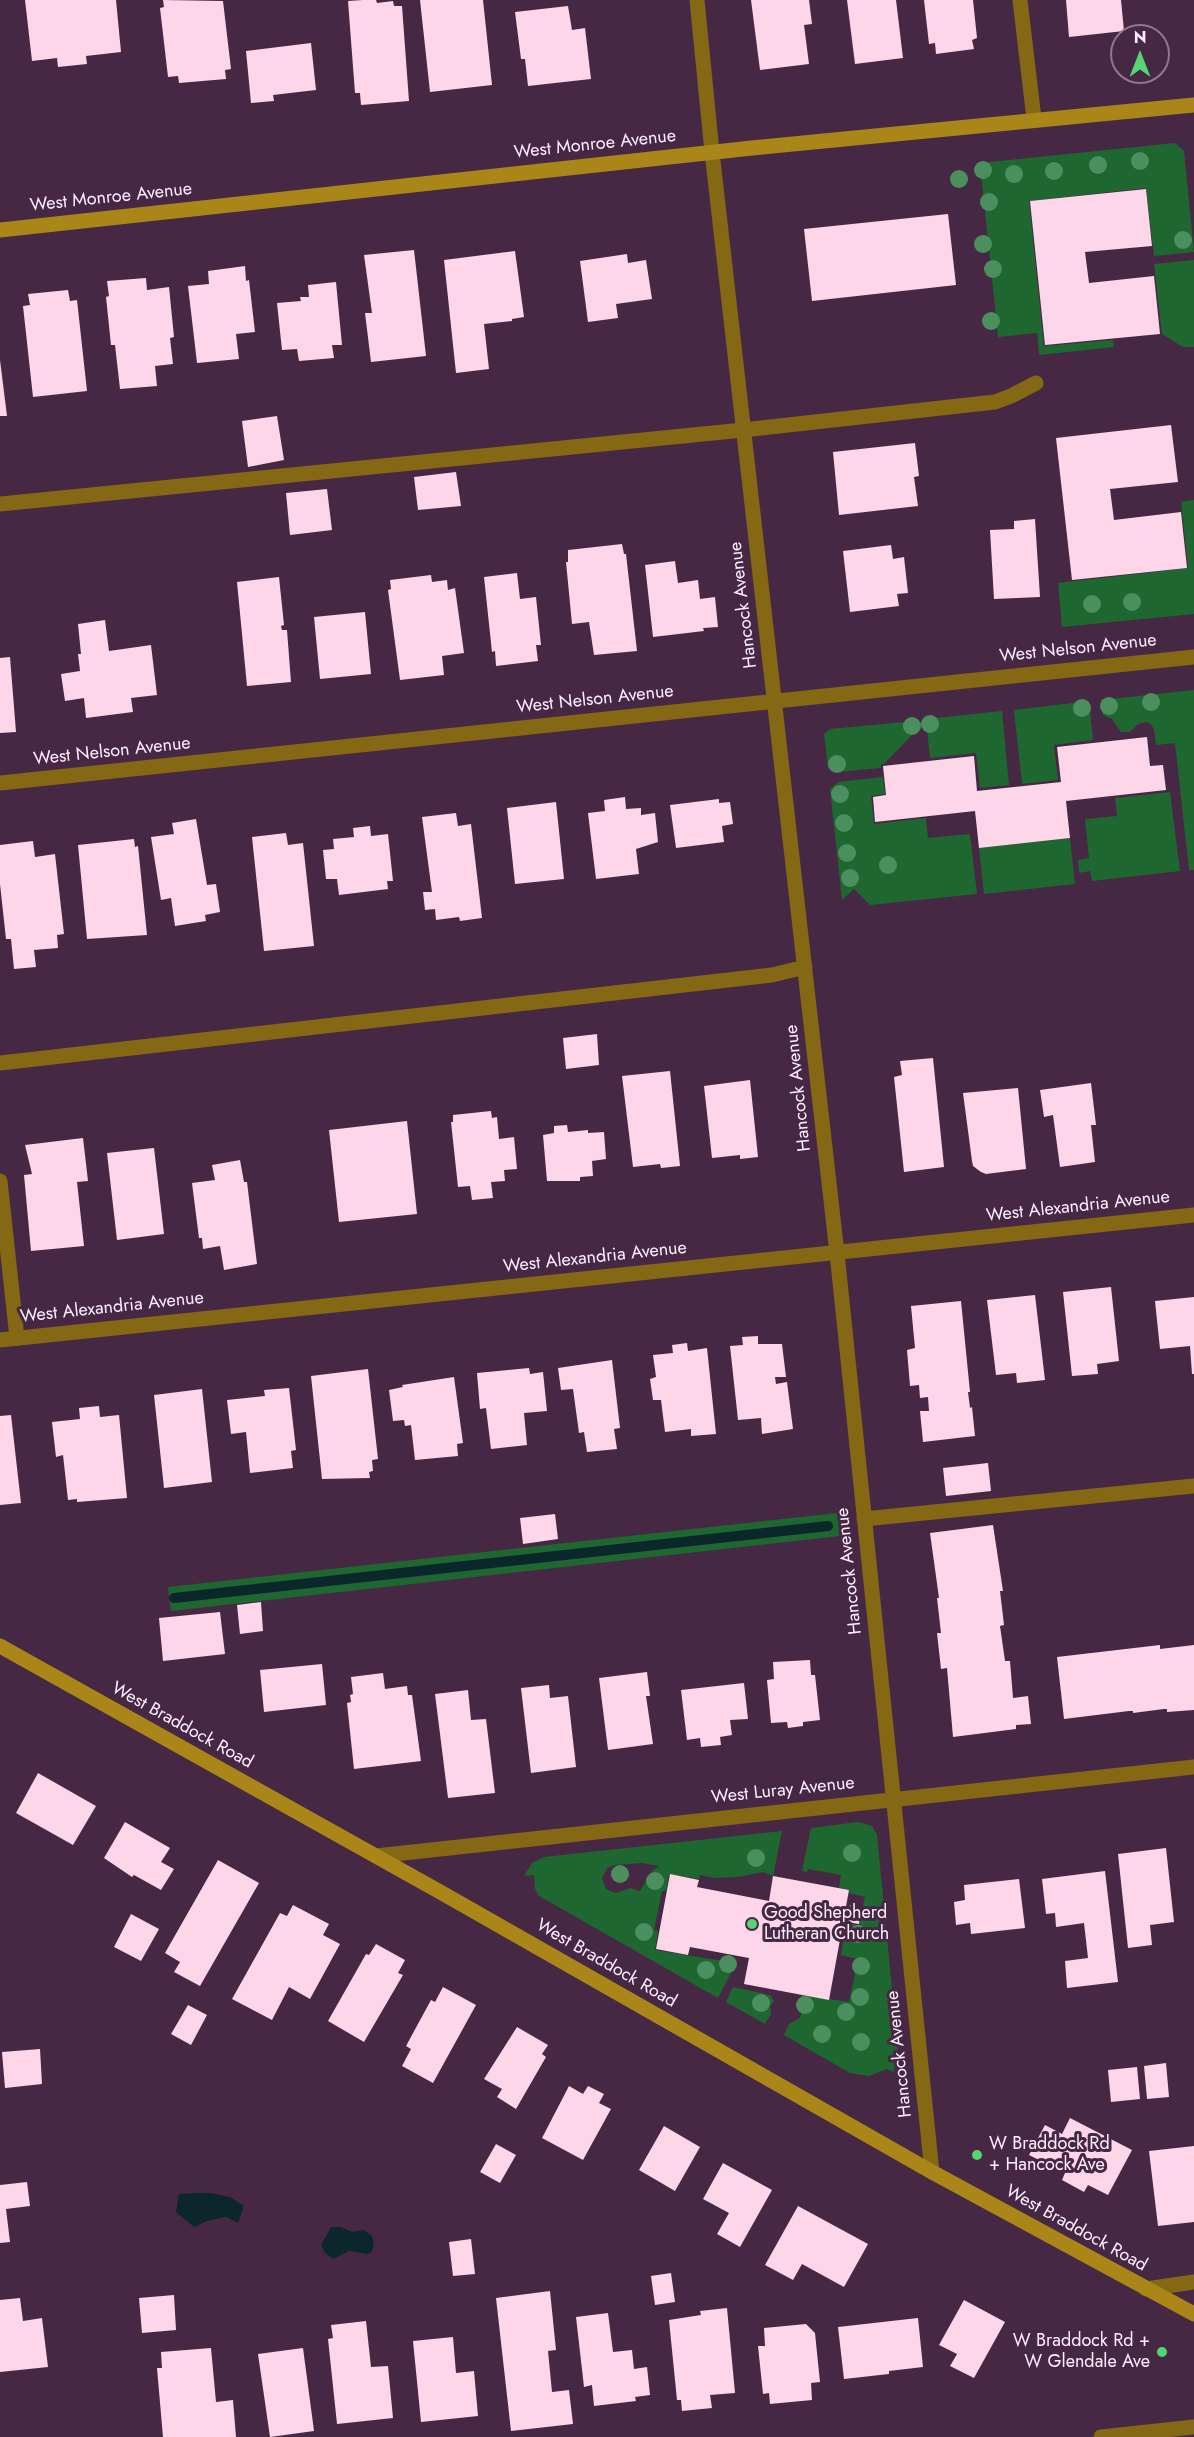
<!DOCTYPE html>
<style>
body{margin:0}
#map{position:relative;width:1194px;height:2437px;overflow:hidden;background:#462845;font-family:Jost,sans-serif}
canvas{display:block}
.north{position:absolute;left:1110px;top:24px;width:60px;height:60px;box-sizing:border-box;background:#462845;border:2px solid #90778f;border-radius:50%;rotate:0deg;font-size:16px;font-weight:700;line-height:24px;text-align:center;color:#feeefd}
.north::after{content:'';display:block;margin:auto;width:21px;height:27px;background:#54d672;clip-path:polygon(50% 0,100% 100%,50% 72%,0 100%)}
</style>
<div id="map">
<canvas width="1194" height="2437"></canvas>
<div class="north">N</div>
</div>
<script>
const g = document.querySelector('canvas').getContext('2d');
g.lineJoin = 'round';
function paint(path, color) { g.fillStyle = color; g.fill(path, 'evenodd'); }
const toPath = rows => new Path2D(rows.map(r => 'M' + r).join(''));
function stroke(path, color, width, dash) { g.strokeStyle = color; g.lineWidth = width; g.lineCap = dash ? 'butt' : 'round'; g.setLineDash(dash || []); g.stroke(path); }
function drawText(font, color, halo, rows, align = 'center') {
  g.font = font + ' Jost,sans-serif'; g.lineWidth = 6; g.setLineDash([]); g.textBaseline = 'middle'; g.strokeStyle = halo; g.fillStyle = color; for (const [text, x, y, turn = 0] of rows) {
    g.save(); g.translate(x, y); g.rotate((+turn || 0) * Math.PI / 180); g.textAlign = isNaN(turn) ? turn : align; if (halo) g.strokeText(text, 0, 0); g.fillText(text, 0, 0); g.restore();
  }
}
paint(toPath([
 [1175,143,1184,151,1194,252,1154,256,1146,188,1029,201,1044,346,1113,340,1114,347,1039,355,1037,333,998,337,980,163],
 [1194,260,1194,347,1183,347,1162,334,1154,264],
 [1194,500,1194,614,1062,627,1058,583,1188,568,1181,502],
 [1194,690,1194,870,1189,870,1175,743,1156,745,1154,729,1151,724,1146,722,1138,724,1130,732,1121,732,1112,719,1103,715,1101,700],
 [1089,701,1093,740,1054,745,1058,780,1022,784,1014,710],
 [1002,711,1009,785,980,788,976,753,930,758,926,719],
 [916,721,917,729,913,734,884,764,881,764,881,768,836,772,828,768,824,734,830,729],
 [883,777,885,794,871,796,874,824,926,818,928,838,970,834,977,894,870,905,854,889,842,900,830,789,838,782],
 [1170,792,1180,871,1092,881,1090,871,1079,873,1078,860,1089,858,1085,819,1117,816,1115,798],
 [1070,838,1075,884,984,894,979,848],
 [837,1513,840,1536,171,1611,168,1587],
 [858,1822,872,1826,877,1835,898,2051,897,2063,893,2072,887,2069,869,2076,850,2073,784,2035,789,2024,800,2018,802,2011,801,1995,849,2002,858,1959,841,1955,846,1923,859,1925,865,1897,849,1893,850,1890,839,1888,841,1875,808,1869,807,1872,802,1871,811,1828],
 [782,1831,773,1876,763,1872,738,1877,715,1878,700,1875,699,1879,669,1874,666,1891,662,1891,654,1930,658,1931,655,1950,736,1963,718,1998,539,1896,535,1889,534,1875,524,1876,532,1863,544,1857],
 [642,1863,659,1866,652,1871,640,1891,631,1888,615,1893,606,1889,602,1878,607,1868,615,1865],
 [733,1987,770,1995,774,2001,770,2006,771,2014,765,2024,726,2002]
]), '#1f6731');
paint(toPath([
 [194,2193,211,2193,230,2197,244,2206,238,2223,226,2217,207,2221,194,2227,176,2212,179,2194],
 [331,2227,341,2227,352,2232,364,2230,372,2236,374,2243,372,2252,367,2254,349,2251,333,2259,325,2253,321,2245]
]), '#0c272b');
stroke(toPath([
 [174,1598,828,1526]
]), '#0c272b', 10);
paint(toPath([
 [25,0,116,0,121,52,86,56,87,64,58,67,57,58,32,61],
 [163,0,223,1,231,69,225,70,226,79,179,83,178,76,168,77,160,8,164,7],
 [363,0,376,0,377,3,393,1,394,6,402,6,409,101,361,105,360,93,355,93,348,1],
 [420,0,483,0,492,85,430,92],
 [751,0,809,0,812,24,804,25,809,64,760,70],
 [847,0,896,0,903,58,855,64],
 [924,0,973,0,977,38,972,40,974,49,936,54,935,43,929,44],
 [1066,0,1121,0,1124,31,1069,37],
 [568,6,572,30,585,28,591,79,528,86,525,59,521,59,515,12],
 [311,43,316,90,273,95,274,101,251,103,246,51],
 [1146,189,1152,246,1085,252,1089,283,1154,276,1160,334,1045,345,1030,201],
 [948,214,956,285,812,301,804,229],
 [414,250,426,356,371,362,365,313,372,313,364,255],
 [515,251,524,317,512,319,512,321,484,324,489,369,456,373,444,260],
 [627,254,628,263,646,260,652,299,616,304,618,318,588,322,580,261],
 [245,266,246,281,249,280,255,332,236,334,239,359,197,363,188,286,209,284,208,271],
 [146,278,147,290,169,287,174,337,170,338,173,364,155,366,157,386,120,389,115,345,111,345,106,297,109,296,107,281],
 [336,282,342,345,332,345,334,358,299,361,297,349,282,350,277,303,301,301,300,297,309,297,308,285],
 [68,290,70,301,77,300,87,391,33,397,23,306,30,305,28,294],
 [0,360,7,416,0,416],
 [277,416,284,460,248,467,242,421],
 [1171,425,1178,482,1110,489,1114,520,1181,512,1187,568,1072,580,1056,438],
 [915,443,919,476,914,477,918,506,839,515,833,452],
 [456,472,461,506,418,510,414,477],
 [327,489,332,530,290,535,286,493],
 [1035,519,1040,597,994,599,990,530,1014,529,1014,521],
 [622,544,624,554,626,554,637,651,594,655,589,622,572,624,566,562,568,562,568,550],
 [891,545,893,559,904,557,908,593,897,594,899,606,850,612,843,551],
 [675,561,678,583,698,580,700,599,715,597,718,627,703,628,704,631,653,637,645,565],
 [517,573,520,599,536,597,541,645,536,645,538,661,496,666,495,651,492,652,484,577],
 [431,575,432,582,447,580,448,590,455,588,464,653,442,656,444,675,400,680,388,590,391,589,390,580],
 [279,577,284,625,281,626,282,630,287,630,291,682,247,686,237,582],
 [365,612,371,674,320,679,314,617],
 [105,620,109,651,151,645,157,695,131,698,133,712,86,718,84,698,65,701,61,674,80,671,78,654,81,654,78,624],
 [10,657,16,732,0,733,0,658],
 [1147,737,1150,766,1163,765,1166,790,1066,801,1070,838,979,848,975,811,875,822,873,797,886,795,883,766,974,756,977,791,1061,782,1057,747],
 [625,797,626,809,641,808,641,815,655,813,658,842,636,849,639,874,596,879,588,813,605,811,604,800],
 [719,799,719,803,730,802,733,824,722,826,724,842,676,848,670,805],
 [556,802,564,879,515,884,507,808],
 [456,813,458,826,471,824,482,918,460,921,459,917,436,920,435,909,425,910,423,892,432,892,422,817],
 [196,819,207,885,216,884,220,912,205,915,206,921,175,926,171,898,161,900,151,837,174,834,172,823],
 [370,826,371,836,388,834,393,881,387,881,388,889,339,895,337,879,326,879,323,850,334,849,333,839,354,837,353,828],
 [286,833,288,845,303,843,314,946,264,951,252,837],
 [134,839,135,847,138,846,147,935,87,939,78,845],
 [33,841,35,857,55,854,64,934,57,935,58,948,34,950,36,967,14,969,11,939,6,939,0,884,0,845],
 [597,1034,599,1065,566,1069,563,1038],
 [933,1058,944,1167,904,1172,894,1077,902,1075,900,1061],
 [670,1071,680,1166,661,1168,660,1164,633,1167,622,1076],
 [750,1080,758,1157,740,1159,740,1155,712,1158,704,1086],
 [1091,1083,1096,1125,1091,1125,1095,1162,1060,1167,1053,1115,1044,1117,1040,1090],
 [1018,1088,1026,1169,986,1174,981,1172,973,1166,972,1161,963,1093],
 [491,1111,492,1118,497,1117,499,1139,514,1137,517,1169,504,1170,505,1181,491,1182,493,1198,472,1200,470,1186,458,1187,451,1122,453,1122,453,1115],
 [407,1121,417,1214,339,1222,329,1130],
 [567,1125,568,1132,588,1130,588,1133,604,1132,606,1159,592,1161,593,1176,580,1177,580,1181,547,1181,543,1135,554,1133,554,1126],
 [83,1138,88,1181,77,1182,84,1246,31,1251,24,1175,32,1174,25,1145],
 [154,1148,164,1234,117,1240,107,1153],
 [240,1160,244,1182,247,1182,257,1264,224,1270,220,1246,203,1249,202,1238,199,1238,192,1183,215,1180,212,1165],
 [1111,1287,1119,1361,1097,1364,1098,1374,1072,1376,1063,1292],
 [1035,1295,1045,1380,1017,1383,1016,1373,996,1375,987,1300],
 [1194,1297,1194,1374,1192,1374,1190,1346,1160,1349,1155,1301],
 [961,1301,970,1392,968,1392,970,1408,972,1407,975,1436,923,1442,920,1411,929,1411,928,1397,920,1398,919,1385,910,1386,907,1350,915,1348,911,1306],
 [758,1336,758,1344,782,1344,786,1377,775,1377,776,1384,787,1382,793,1429,762,1434,761,1418,738,1420,730,1346,743,1345,742,1337],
 [687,1343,688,1351,707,1348,716,1434,691,1436,691,1429,665,1432,661,1400,653,1400,650,1379,656,1377,653,1355,673,1353,672,1345],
 [612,1360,620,1428,614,1429,617,1449,587,1452,584,1432,579,1433,573,1389,561,1390,558,1368],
 [529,1368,530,1374,543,1372,547,1411,524,1413,527,1445,491,1449,486,1408,480,1409,477,1373],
 [368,1369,378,1459,372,1460,373,1471,369,1472,370,1478,322,1479,311,1376],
 [454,1377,463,1443,457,1444,458,1456,415,1460,411,1425,405,1426,404,1420,393,1421,389,1390,403,1387,402,1385],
 [289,1388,296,1450,291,1451,293,1468,250,1473,246,1432,231,1434,227,1400,265,1396,264,1390],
 [202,1389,212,1482,164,1488,154,1395],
 [99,1406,100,1417,119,1415,127,1498,77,1502,77,1499,68,1500,63,1455,56,1457,52,1422,80,1419,79,1408],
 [11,1415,21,1503,0,1505,0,1416],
 [988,1463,991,1491,946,1496,943,1468],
 [555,1514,558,1539,523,1544,520,1518],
 [993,1525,1003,1591,1000,1591,1004,1625,1000,1626,1005,1661,1010,1661,1013,1698,1028,1696,1031,1724,1016,1725,1016,1729,953,1737,947,1668,941,1669,937,1633,941,1633,937,1598,939,1598,930,1533],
 [261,1602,263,1631,240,1634,237,1605],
 [220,1612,225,1654,163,1661,159,1618],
 [1160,1645,1160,1649,1194,1645,1194,1710,1167,1712,1167,1709,1164,1709,1133,1713,1133,1711,1129,1711,1064,1719,1057,1657],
 [810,1660,811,1675,815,1675,820,1720,803,1722,803,1726,788,1728,787,1722,771,1723,767,1680,774,1679,773,1662],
 [322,1664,326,1705,264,1712,260,1670],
 [647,1672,650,1696,646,1696,653,1744,608,1750,599,1678],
 [383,1673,385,1689,407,1686,408,1695,412,1695,421,1761,354,1769,347,1703,351,1702,350,1695,353,1694,351,1677],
 [744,1683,748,1719,730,1720,732,1735,720,1737,721,1745,701,1747,700,1738,687,1740,681,1690],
 [549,1685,550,1698,568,1696,576,1767,531,1773,521,1688],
 [468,1690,471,1720,486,1719,495,1793,448,1798,435,1694],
 [38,1773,96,1806,73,1845,16,1813],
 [125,1822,170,1848,161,1862,174,1869,161,1890,134,1875,132,1877,104,1858],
 [1166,1848,1174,1922,1150,1925,1152,1945,1128,1948,1118,1854],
 [218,1860,259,1883,200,1986,174,1972,180,1962,165,1953],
 [1105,1871,1118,1982,1067,1988,1065,1961,1088,1958,1084,1923,1056,1927,1055,1913,1046,1914,1042,1879],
 [670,1874,699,1880,697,1887,769,1901,773,1876,849,1890,829,2000,744,1984,749,1958,690,1947,688,1955,656,1949],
 [1019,1879,1025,1928,971,1934,970,1923,956,1925,954,1902,965,1900,964,1885],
 [293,1905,329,1924,323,1935,340,1944,310,1999,289,1987,272,2020,232,1999,280,1913,287,1916],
 [850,1905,861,1908,859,1924,847,1922],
 [131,1914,159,1929,141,1961,114,1947],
 [376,1944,405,1960,398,1973,403,1975,364,2042,328,2021,366,1954,369,1955],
 [443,1987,476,2005,433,2083,402,2066,411,2049,406,2046,431,2000,435,2002],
 [188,2005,207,2015,191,2045,171,2034],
 [517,2027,548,2045,542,2054,546,2057,516,2109,497,2097,502,2089,484,2079],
 [40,2049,42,2084,5,2088,2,2052],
 [1166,2063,1169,2097,1147,2099,1144,2066],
 [1137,2067,1140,2099,1111,2102,1108,2070],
 [569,2086,583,2094,588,2086,604,2094,599,2103,611,2109,583,2160,542,2138],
 [1070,2118,1132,2150,1108,2195,1088,2185,1084,2192,1062,2180,1065,2173,1029,2155,1045,2125,1062,2134],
 [664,2126,700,2147,675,2191,639,2170],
 [496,2144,516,2155,500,2183,480,2172],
 [1194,2146,1194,2222,1158,2226,1149,2151],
 [723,2163,772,2190,740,2247,717,2234,729,2213,703,2199],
 [27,2182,30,2206,6,2209,10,2242,0,2243,0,2185],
 [798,2206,868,2244,844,2287,802,2264,793,2280,765,2265],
 [471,2239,475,2274,453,2276,449,2242],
 [671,2273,675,2302,655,2305,651,2276],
 [550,2291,556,2350,548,2351,552,2392,569,2390,573,2424,511,2431,496,2298],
 [174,2295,176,2330,142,2333,139,2298],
 [20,2298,23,2321,42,2318,48,2367,0,2372,0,2300],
 [964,2300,1005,2322,974,2378,950,2366,957,2354,939,2345],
 [727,2308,735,2393,710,2395,712,2408,682,2411,681,2400,677,2400,669,2320,701,2315,700,2311],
 [608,2313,613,2352,632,2350,634,2369,647,2367,650,2395,635,2397,636,2401,594,2406,592,2385,584,2387,576,2317],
 [918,2318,923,2367,889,2371,889,2374,844,2379,838,2327],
 [366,2321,371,2367,388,2366,393,2418,337,2424,328,2339,333,2338,331,2325],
 [806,2324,815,2333,820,2382,811,2383,812,2400,770,2404,769,2393,763,2394,758,2346,765,2346,764,2328],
 [453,2337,456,2373,474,2371,478,2416,421,2422,413,2341],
 [211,2348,216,2402,233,2400,236,2437,163,2437,157,2368,162,2368,161,2352],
 [303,2348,314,2431,270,2437,258,2354]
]), '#fed6e9');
stroke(toPath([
 [1020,0,1034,119],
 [0,504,743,430,995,402,1011,396,1036,383],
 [0,1063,772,975,805,967],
 [0,1181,17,1338],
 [864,1519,1194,1486]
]), '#856813', 15);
stroke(toPath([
 [697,0,712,152,837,1253,932,2172],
 [0,783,1194,657],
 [0,1340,1194,1215],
 [376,1856,1194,1767],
 [1146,2289,1194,2282],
 [1101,2437,1194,2427]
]), '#856813', 15);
stroke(toPath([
 [0,230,752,148,1194,105],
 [0,1646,442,1893,932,2172,1194,2314]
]), '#aa8619', 15);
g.fillStyle = '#4c8f5f';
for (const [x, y] of [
 [1140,161],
 [1098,165],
 [983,170],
 [1054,171],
 [1014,174],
 [959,179],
 [989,202],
 [1183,240],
 [983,244],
 [993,269],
 [991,321],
 [1132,602],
 [1092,604],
 [1151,702],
 [1109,706],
 [1082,708],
 [930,724],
 [912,726],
 [837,764],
 [840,794],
 [844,823],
 [847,853],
 [888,865],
 [850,878],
 [852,1853],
 [756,1858],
 [620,1874],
 [655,1881],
 [644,1932],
 [858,1934],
 [728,1964],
 [861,1966],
 [706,1970],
 [860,1997],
 [761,2003],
 [805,2005],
 [846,2012],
 [822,2034],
 [861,2042]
]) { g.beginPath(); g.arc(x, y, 9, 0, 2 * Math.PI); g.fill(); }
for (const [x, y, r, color] of [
 [752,1924,6,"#54d672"],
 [977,2155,6,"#54d672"],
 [1162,2352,6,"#54d672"]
]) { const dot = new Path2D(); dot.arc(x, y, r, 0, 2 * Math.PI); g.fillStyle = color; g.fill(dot); stroke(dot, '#462845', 2); }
drawText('18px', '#feeefd', '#462845', [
 ["West Monroe Avenue",595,145,-6],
 ["West Monroe Avenue",111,198,-6],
 ["Hancock Avenue",744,605,-97],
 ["West Nelson Avenue",1078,649,-6],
 ["West Nelson Avenue",595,700,-6],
 ["West Nelson Avenue",112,752,-6],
 ["Hancock Avenue",799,1088,-96],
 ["West Alexandria Avenue",1078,1207,-6],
 ["West Alexandria Avenue",595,1258,-6],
 ["West Alexandria Avenue",112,1308,-6],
 ["Hancock Avenue",850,1571,-96],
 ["West Braddock Road",182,1726,29],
 ["West Luray Avenue",783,1791,-6],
 ["West Braddock Road",606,1964,30],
 ["Hancock Avenue",900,2054,-96],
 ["West Braddock Road",1076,2229,29]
]);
drawText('18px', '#feeefd', '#462845', [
 ["Good Shepherd",764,1914],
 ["Lutheran Church",764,1935],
 ["W Braddock Rd",989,2145],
 ["+ Hancock Ave",989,2166],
 ["W Braddock Rd +",1150,2342,"right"],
 ["W Glendale Ave",1150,2363,"right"]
], 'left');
</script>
